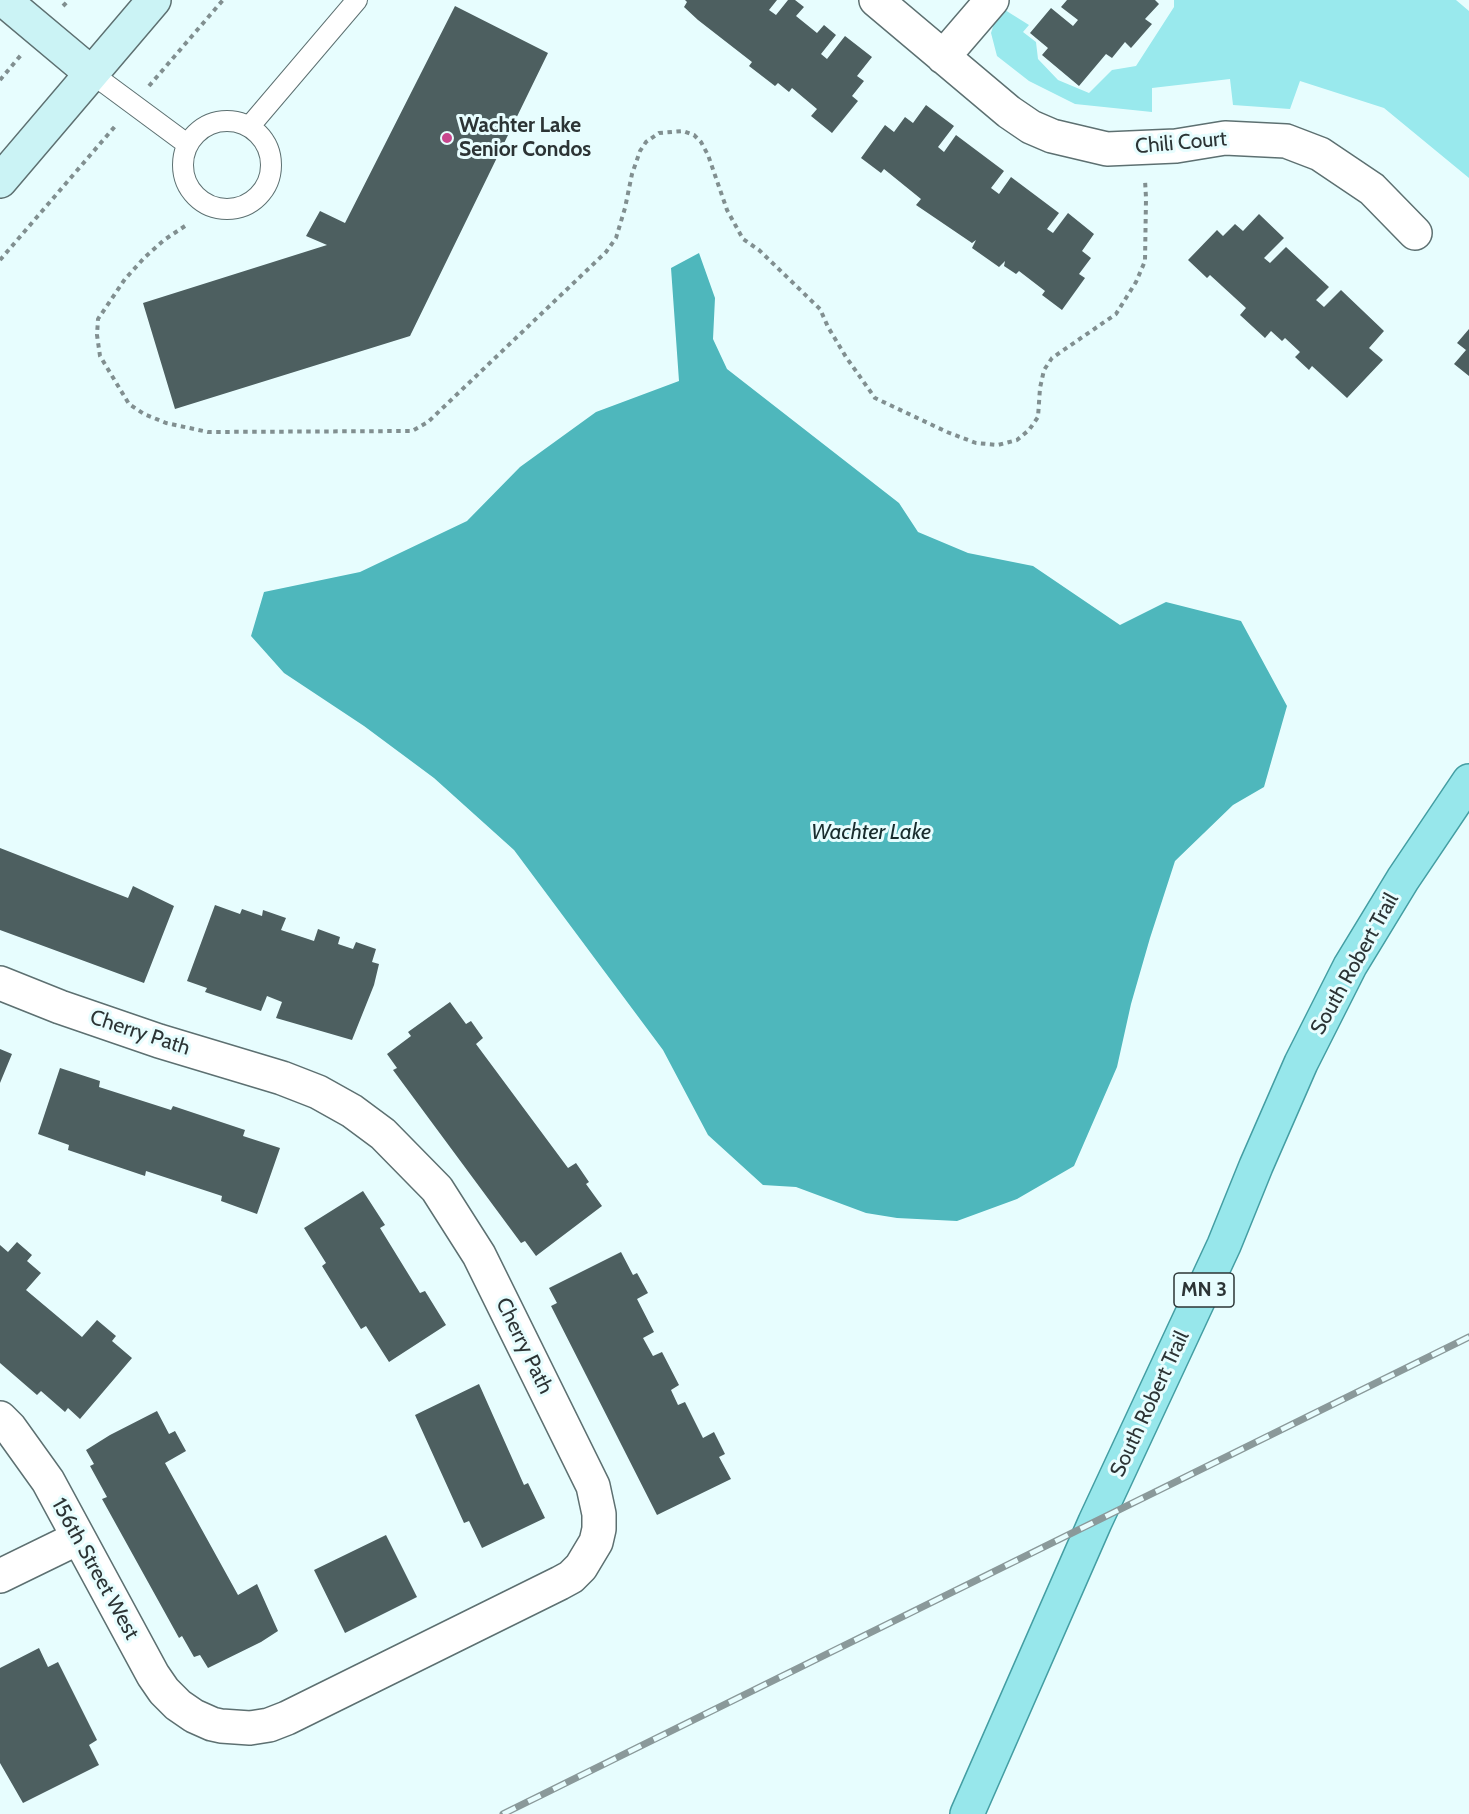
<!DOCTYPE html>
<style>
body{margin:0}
canvas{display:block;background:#e7fdfe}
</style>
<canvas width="1469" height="1814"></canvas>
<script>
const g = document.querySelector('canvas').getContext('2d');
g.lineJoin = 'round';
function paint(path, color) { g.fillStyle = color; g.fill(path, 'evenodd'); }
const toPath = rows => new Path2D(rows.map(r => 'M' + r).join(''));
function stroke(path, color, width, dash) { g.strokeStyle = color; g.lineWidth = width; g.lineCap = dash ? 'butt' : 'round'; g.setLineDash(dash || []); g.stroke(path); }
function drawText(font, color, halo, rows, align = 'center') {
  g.font = font + ' Cabin,sans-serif'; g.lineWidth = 6; g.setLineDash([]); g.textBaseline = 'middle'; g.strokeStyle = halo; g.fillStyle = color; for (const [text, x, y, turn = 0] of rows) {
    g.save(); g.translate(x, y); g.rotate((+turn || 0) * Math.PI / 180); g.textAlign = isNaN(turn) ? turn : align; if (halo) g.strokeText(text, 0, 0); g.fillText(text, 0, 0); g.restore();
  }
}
paint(toPath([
 [1174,0,1456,0,1469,11,1469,178,1384,108,1300,81,1290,109,1233,105,1230,79,1152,88,1152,112,1075,104,1029,81,997,56,991,33,996,17,1005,10,1029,25,1023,32,1036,42,1038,59,1058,80,1089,93,1112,70,1136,66,1174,7]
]), '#99e9ed');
paint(toPath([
 [699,253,715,298,713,339,727,369,899,503,918,532,968,553,1033,566,1120,625,1166,602,1241,621,1287,706,1264,787,1233,805,1175,861,1150,938,1131,1004,1117,1067,1074,1166,1017,1199,957,1221,897,1218,866,1213,796,1187,763,1185,708,1135,663,1050,514,850,434,778,364,726,284,673,251,636,264,592,360,572,467,521,520,467,596,412,679,381,671,268]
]), '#4eb7bc');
paint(toPath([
 [685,0,777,0,769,10,776,15,788,0,795,0,804,7,796,16,817,33,824,25,836,35,821,54,827,59,845,36,872,57,857,76,864,81,852,96,858,101,832,133,811,116,817,109,792,88,789,92,778,83,775,86,749,66,752,62,698,20,684,7,687,2],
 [1067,0,1155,0,1159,4,1145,19,1152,24,1131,48,1125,42,1112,58,1106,54,1079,86,1042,55,1048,48,1030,33,1051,8,1073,26,1078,20,1061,7],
 [455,6,548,53,410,336,175,409,143,303,327,245,306,236,320,211,345,223],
 [926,105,954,126,938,147,944,152,956,135,1004,171,991,188,999,194,1011,177,1059,213,1047,229,1053,233,1068,213,1094,234,1082,251,1091,258,1079,274,1085,278,1062,310,1042,295,1045,291,1019,271,1016,274,1004,266,1005,261,999,267,972,248,976,240,972,243,916,205,921,199,884,169,881,173,861,158,885,125,894,132,905,117,913,123],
 [1259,214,1284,238,1264,258,1270,263,1286,247,1329,287,1316,300,1324,307,1341,290,1384,331,1369,348,1383,360,1347,398,1312,366,1309,370,1295,357,1300,352,1285,338,1282,341,1271,331,1265,338,1240,315,1246,308,1210,275,1207,278,1188,260,1217,230,1223,236,1235,224,1243,231],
 [1469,329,1469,376,1454,364,1466,350,1457,343],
 [0,848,128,898,133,886,174,906,144,983,0,930],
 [215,905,240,914,242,909,262,916,263,910,286,918,281,930,314,941,318,929,340,937,338,944,353,949,356,942,376,949,372,962,379,964,374,985,352,1040,276,1018,282,1002,267,996,261,1011,205,992,207,988,187,981],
 [450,1002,466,1024,471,1021,483,1038,476,1044,568,1168,576,1163,589,1182,586,1184,602,1206,536,1256,525,1241,521,1243,393,1070,397,1068,387,1054,411,1036,408,1032],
 [0,1049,12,1054,0,1083],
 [60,1068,100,1081,99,1087,171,1110,173,1106,245,1130,243,1136,280,1148,257,1214,221,1201,222,1196,146,1171,145,1176,68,1150,69,1145,38,1134],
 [363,1191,385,1225,380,1228,420,1293,425,1291,446,1325,389,1362,366,1326,361,1329,322,1266,326,1263,304,1228],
 [17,1242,32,1255,27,1261,41,1273,26,1290,82,1337,97,1320,116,1336,112,1341,132,1358,80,1419,68,1408,65,1412,41,1391,37,1395,0,1363,0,1245,8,1252],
 [621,1252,633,1275,637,1273,648,1293,637,1299,654,1332,643,1338,653,1356,662,1352,679,1385,671,1390,678,1405,685,1402,703,1438,714,1432,725,1454,719,1457,731,1479,657,1515,551,1306,557,1303,549,1288],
 [479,1384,524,1485,528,1483,545,1518,482,1548,469,1521,464,1523,415,1415],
 [157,1411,169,1434,175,1431,186,1451,165,1463,238,1595,257,1584,278,1631,261,1642,208,1668,200,1655,194,1657,182,1636,179,1638,102,1499,107,1497,90,1466,94,1464,86,1450,110,1435],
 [386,1535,417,1597,345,1633,314,1570],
 [39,1648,48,1667,58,1662,97,1740,89,1745,99,1765,23,1803,0,1763,0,1668]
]), '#4d5f60');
const lane = toPath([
 [91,73,187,144],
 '183 165a44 44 0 1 1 88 0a44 44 0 1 1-88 0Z',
 [249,127,357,0]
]);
const street = toPath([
 [876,0,1009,112,1031,127,1052,136,1107,149,1176,146,1225,138,1286,141,1320,154,1372,189,1415,233],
 [943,57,992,0],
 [0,983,60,1007,159,1041,282,1078,318,1092,352,1111,383,1134,437,1189,479,1255,593,1486,599,1514,599,1529,596,1542,581,1567,571,1577,560,1583,287,1718,269,1725,250,1728,221,1726,212,1724,194,1716,178,1705,164,1691,153,1675,48,1481,10,1428,0,1418],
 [0,1576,78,1538]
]);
const secondary = toPath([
 [4,0,91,73],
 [0,181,154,0]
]);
const primary = toPath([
 [967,1814,1095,1522,1224,1245,1256,1166,1301,1063,1350,966,1403,879,1469,781]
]);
stroke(lane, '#5d7071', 22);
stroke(street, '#5d7071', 36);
stroke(secondary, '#5d7071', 36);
stroke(primary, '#449ea3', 36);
stroke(toPath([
 [63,6,69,0],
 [0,80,21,55],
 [149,86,223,0],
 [185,226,164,240,145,257,125,279,98,319,97,335,100,356,129,404,144,414,166,423,208,432,412,431,428,422,606,252,616,238,625,208,632,174,640,151,646,142,659,133,683,131,694,135,701,142,708,155,727,210,743,239,759,250,820,309,828,327,846,357,875,398,947,432,976,443,998,445,1017,440,1029,430,1038,417,1040,388,1044,370,1052,358,1116,314,1136,282,1145,261,1146,198,1145,180],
 [0,260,117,124]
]), '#818f90', 4, [4.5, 4.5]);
stroke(lane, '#fff', 20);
stroke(street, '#fff', 33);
stroke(secondary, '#cbf3f5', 33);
stroke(primary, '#97e7eb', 33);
const rail = toPath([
 [503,1814,1469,1337]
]);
stroke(rail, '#8a999a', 7);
stroke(rail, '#e7fdfe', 4.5, [14]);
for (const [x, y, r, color] of [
 [447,138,6,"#c8468d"]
]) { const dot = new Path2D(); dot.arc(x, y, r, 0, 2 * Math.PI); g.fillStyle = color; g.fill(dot); stroke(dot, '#e7fdfe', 2); }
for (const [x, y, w] of [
 [1204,1290,60]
]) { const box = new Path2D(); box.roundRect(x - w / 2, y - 17, w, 34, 4.5); g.fillStyle = '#e7fdfe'; g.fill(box); stroke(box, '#2c3435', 1.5); }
drawText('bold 20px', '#2c3435', null, [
 ["MN 3",1204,1290]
]);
drawText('bold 21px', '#2c3435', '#e7fdfe', [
 ["Wachter Lake",459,126],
 ["Senior Condos",459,150]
], 'left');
drawText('21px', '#2c3435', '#e7fdfe', [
 ["Chili Court",1181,143,-5],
 ["South Robert Trail",1355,964,-61],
 ["Cherry Path",140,1033,18],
 ["Cherry Path",524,1346,64],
 ["South Robert Trail",1150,1404,-65],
 ["156th Street West",95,1569,61]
]);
drawText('italic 22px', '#192d2e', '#e7fdfe', [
 ["Wachter Lake",871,833]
]);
</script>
